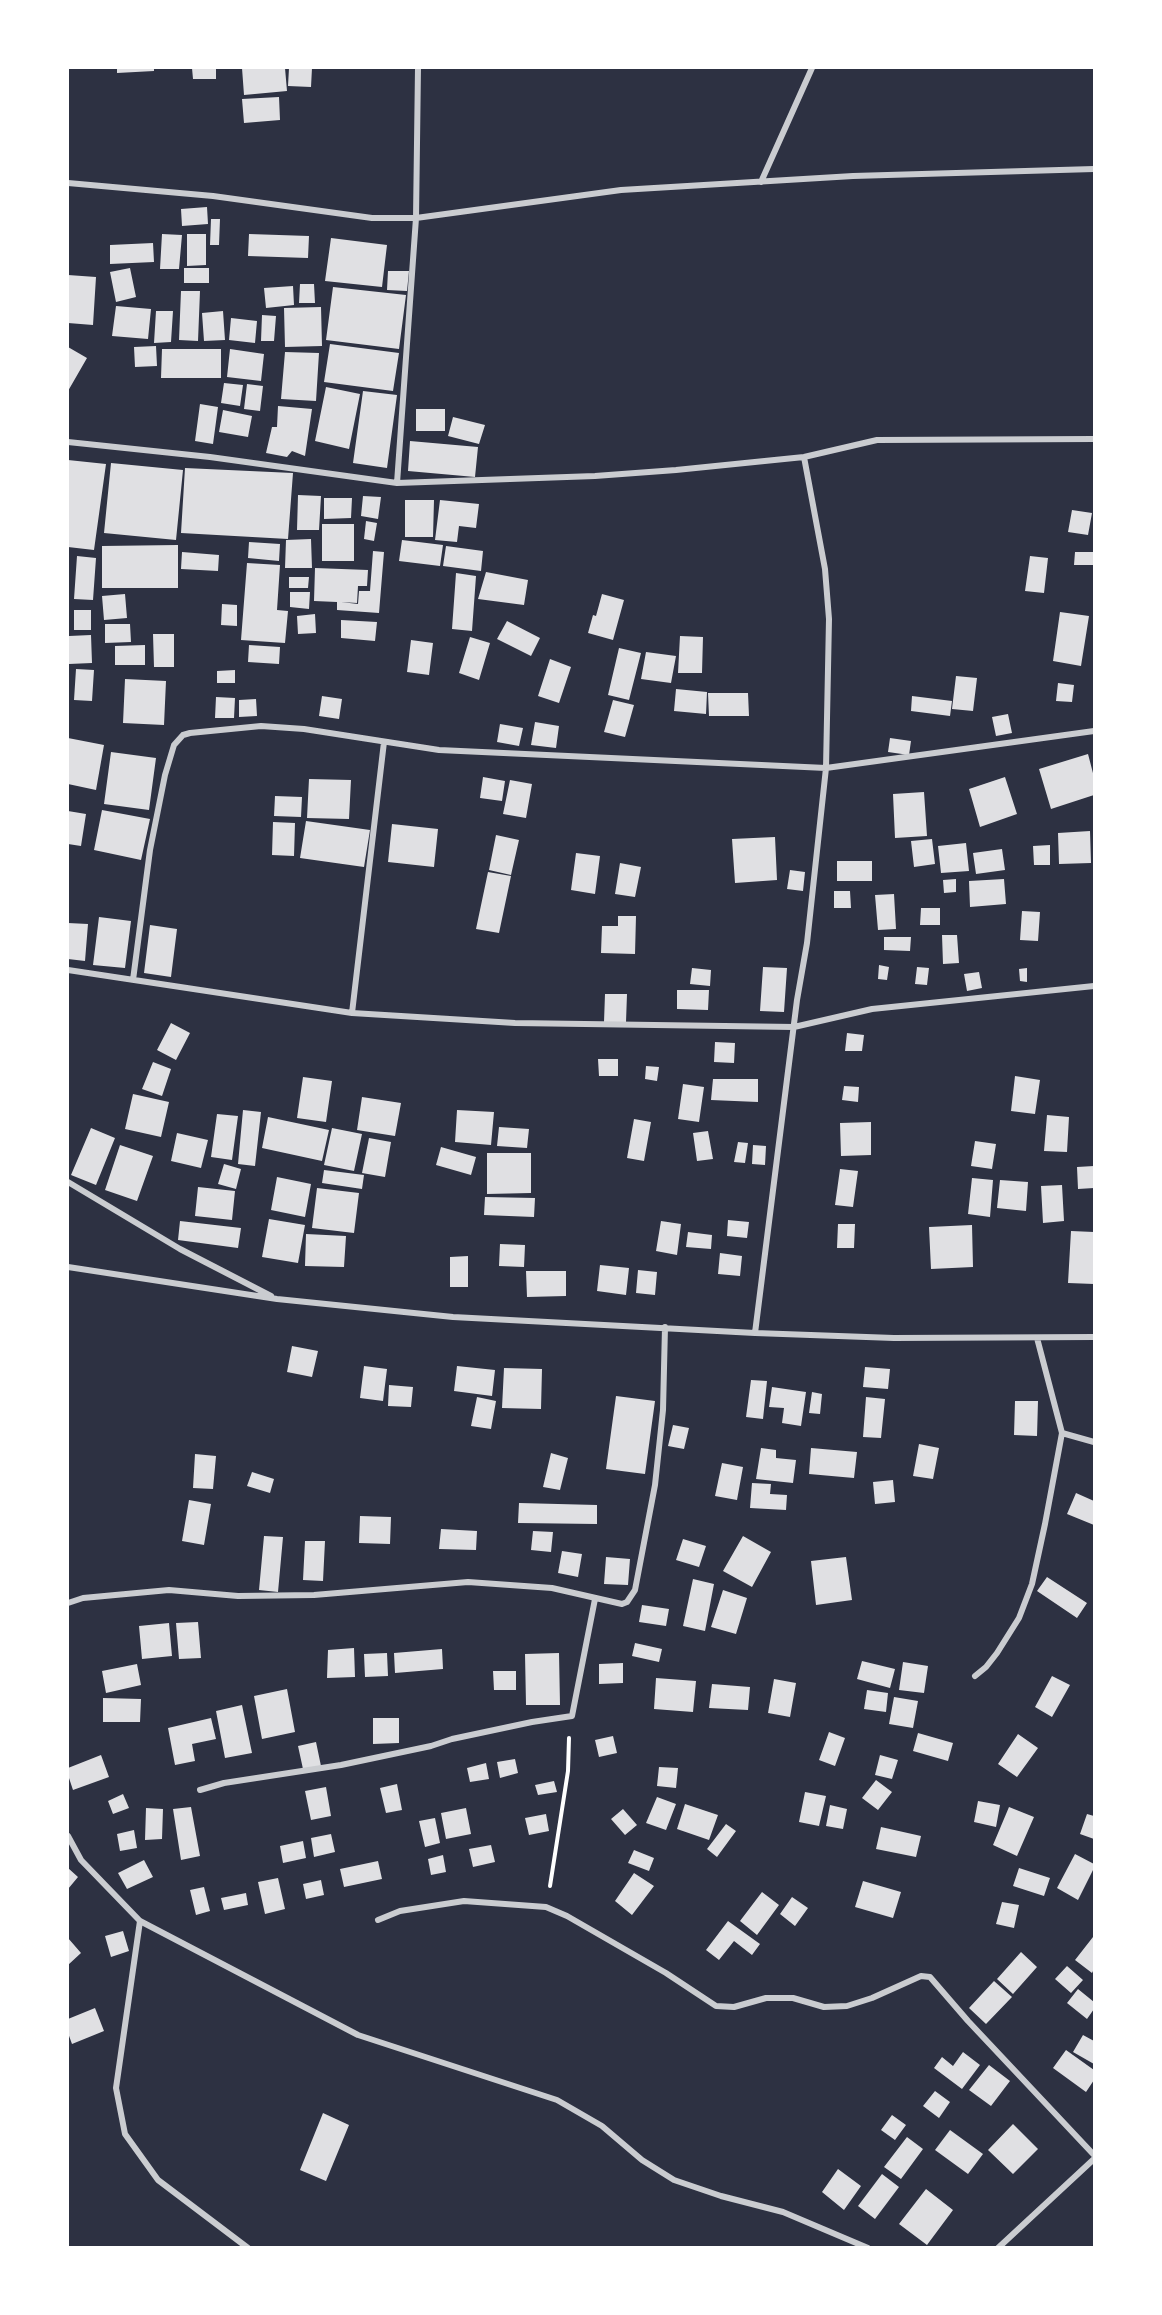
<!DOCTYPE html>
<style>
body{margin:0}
#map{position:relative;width:1162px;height:2315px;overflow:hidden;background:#2d3142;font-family:"Public Sans",sans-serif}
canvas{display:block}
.frame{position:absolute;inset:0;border:69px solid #fff;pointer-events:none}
</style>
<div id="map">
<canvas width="1162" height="2315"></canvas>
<div class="frame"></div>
</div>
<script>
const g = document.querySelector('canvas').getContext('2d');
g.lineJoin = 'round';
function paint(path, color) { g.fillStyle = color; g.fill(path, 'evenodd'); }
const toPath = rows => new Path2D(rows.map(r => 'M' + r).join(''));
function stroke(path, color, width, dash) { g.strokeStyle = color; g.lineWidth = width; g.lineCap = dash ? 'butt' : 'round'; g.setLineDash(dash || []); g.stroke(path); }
paint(toPath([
 [117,68,154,68,154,71,117,73],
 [192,68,216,68,216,79,193,79],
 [242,68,285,68,287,91,244,95],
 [289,68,312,68,311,87,288,86],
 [279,97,280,120,244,123,242,99],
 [207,207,208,224,182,226,181,209],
 [211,219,220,219,219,245,210,245],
 [162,234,182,235,179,269,160,269],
 [187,234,206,234,206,265,187,266],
 [249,234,309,236,308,258,248,256],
 [331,238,387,245,382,287,325,281],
 [153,243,154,262,110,264,110,245],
 [130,268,136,297,116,302,110,272],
 [184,268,209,268,209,283,184,283],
 [388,271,409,271,407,291,387,290],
 [68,275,96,277,93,325,68,323],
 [300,284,314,284,315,303,299,303],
 [293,286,294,305,266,308,264,288],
 [333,287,406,295,399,349,326,340],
 [181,291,200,291,198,341,179,340],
 [116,306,151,309,148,339,112,336],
 [321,307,322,346,285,347,284,308],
 [156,311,173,311,171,342,154,343],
 [223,311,225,340,204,341,202,313],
 [262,315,276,316,274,341,261,341],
 [231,318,257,321,255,343,229,340],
 [330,344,399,353,393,391,324,382],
 [156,346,157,366,135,367,134,347],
 [68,347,87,358,68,391],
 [162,349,221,349,221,378,161,378],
 [230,349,264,354,261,381,227,377],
 [285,352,319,353,316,401,281,399],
 [224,383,243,385,240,406,221,403],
 [247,384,263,386,260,411,244,409],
 [326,387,360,394,349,449,315,441],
 [363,391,397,395,387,468,353,463],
 [200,404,218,407,213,444,195,441],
 [278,406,312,409,305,456,292,451,287,457,266,453,272,427,277,427],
 [416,409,445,409,445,431,416,431],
 [223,410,252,416,248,437,219,432],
 [453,417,485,425,479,444,448,436],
 [410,441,478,447,475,477,408,471],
 [68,460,106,464,94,550,68,547],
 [111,463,183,470,176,540,104,533],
 [185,468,293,473,288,539,181,533],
 [298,495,321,496,319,530,297,530],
 [363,496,381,497,378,519,361,516],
 [324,498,352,498,351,518,324,519],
 [405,500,434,500,433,537,405,537],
 [440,500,479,504,476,528,459,526,457,542,435,540],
 [1072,510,1092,513,1088,535,1068,532],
 [366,521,377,523,374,541,364,539],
 [322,524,354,524,354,561,322,561],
 [311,539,312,568,285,568,286,540],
 [402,540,443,545,440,566,399,561],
 [249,542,280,544,279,561,248,558],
 [178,545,178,588,102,588,102,546],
 [446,546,483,551,481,571,443,566],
 [373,551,384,552,379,613,337,610,337,602,314,601,315,568,368,570,367,586,358,586,357,603,341,602,358,604,359,591,370,591],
 [182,552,219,555,218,571,181,569],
 [1075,552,1094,552,1094,565,1074,565],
 [77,556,96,558,93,600,74,599],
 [1030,556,1048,558,1044,593,1025,591],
 [247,563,280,565,277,610,288,611,285,643,241,640],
 [486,572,528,580,524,605,478,599],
 [456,573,476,576,472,631,452,629],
 [289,577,309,577,308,588,289,588],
 [290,592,310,592,309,609,290,607],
 [125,594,127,618,104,620,102,596],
 [602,594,624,600,613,640,588,633,593,615,596,616],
 [222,604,237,605,237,626,221,625],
 [74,610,91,610,91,630,74,630],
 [1060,612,1089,616,1081,666,1053,661],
 [315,614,316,633,298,634,297,616],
 [341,620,377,622,375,641,341,638],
 [507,621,540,638,531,656,497,639],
 [105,624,130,624,131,642,105,643],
 [153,634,174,634,174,667,154,667],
 [91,635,92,663,69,664,69,636],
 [680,636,703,637,702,673,678,673],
 [470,637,490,643,479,680,459,673],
 [411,640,433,643,429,675,407,672],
 [145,645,145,665,115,665,115,646],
 [249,645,280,647,279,664,248,662],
 [619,648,641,653,629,700,608,695],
 [646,652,676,656,671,683,641,679],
 [550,659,571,667,559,703,538,696],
 [76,669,94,670,92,701,74,700],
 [235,670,235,683,217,683,217,671],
 [956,676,977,678,973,711,952,709],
 [125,679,166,681,164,725,123,723],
 [1058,683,1074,685,1072,702,1056,701],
 [676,689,707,692,706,714,674,711],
 [708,693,748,693,749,716,709,716],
 [322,696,342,699,339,719,319,716],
 [912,696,952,701,950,716,911,711],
 [216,697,235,698,234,718,215,718],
 [256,699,257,716,239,717,239,700],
 [613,700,634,705,625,737,604,732],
 [1008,714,1012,733,996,736,992,717],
 [535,722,559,726,556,748,531,745],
 [500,724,523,728,519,746,497,742],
 [68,738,104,745,96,790,68,784],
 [890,738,911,741,909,755,888,752],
 [111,752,156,758,149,810,104,804],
 [1088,754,1094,777,1094,795,1051,809,1039,769],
 [483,777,505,781,502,801,480,798],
 [1005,777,1017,814,980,827,969,789],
 [309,779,351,780,349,819,307,818],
 [510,780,532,784,526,818,503,814],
 [924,792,927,836,895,838,893,794],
 [275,796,302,797,301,817,274,816],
 [102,810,150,819,141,860,94,850],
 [68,811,86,814,81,846,68,844],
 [306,821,370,830,364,867,300,858],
 [273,822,295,823,294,856,272,855],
 [392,824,438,829,434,867,388,862],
 [1090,831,1091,863,1059,864,1058,833],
 [496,835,519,840,511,875,489,870],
 [775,837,777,880,735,883,732,839],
 [932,839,935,864,914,867,911,841],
 [966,843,969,871,941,873,938,846],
 [1050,845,1050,865,1034,865,1033,846],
 [1002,849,1005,870,976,874,973,853],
 [576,853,600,856,595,894,571,890],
 [837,861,872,861,872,881,837,881],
 [620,863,641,867,635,897,615,894],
 [790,870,805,872,803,891,787,889],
 [488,872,511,876,499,933,476,929],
 [956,879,956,892,944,893,943,880],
 [1004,879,1006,904,970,907,969,881],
 [834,891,850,891,851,908,834,908],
 [894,894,896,929,878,930,875,895],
 [921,908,940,908,940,925,920,925],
 [1022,911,1040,912,1038,941,1020,940],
 [618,916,636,916,635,954,601,953,602,926,618,926],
 [99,917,131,921,125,968,93,965],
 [68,923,88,924,85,961,68,959],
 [150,925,177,929,171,977,144,973],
 [942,935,957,935,959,963,943,964],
 [884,937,911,937,910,951,884,950],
 [879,965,889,967,887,980,878,979],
 [763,967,787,968,784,1012,760,1011],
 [917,967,929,968,927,985,915,984],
 [692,968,711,970,710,986,690,984],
 [1027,968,1027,982,1020,981,1019,969],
 [979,972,982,988,967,991,964,974],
 [677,990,709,990,708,1010,677,1009],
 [605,994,627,994,626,1022,604,1022],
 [171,1023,190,1033,176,1060,157,1050],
 [847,1033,864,1035,862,1051,845,1051],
 [715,1042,735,1043,734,1063,714,1062],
 [598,1059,618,1059,618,1076,599,1076],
 [153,1062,171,1069,162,1096,142,1089],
 [646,1066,659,1067,657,1081,645,1079],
 [1015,1076,1040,1080,1035,1114,1011,1111],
 [303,1077,332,1081,326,1122,297,1118],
 [713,1079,758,1079,758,1102,711,1100],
 [683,1084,704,1087,699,1122,678,1119],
 [844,1086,859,1087,858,1102,842,1100],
 [133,1094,169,1102,161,1137,125,1129],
 [362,1097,401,1103,395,1136,357,1130],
 [243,1110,261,1112,255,1166,238,1164],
 [457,1110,494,1112,491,1145,455,1142],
 [217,1114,238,1116,232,1160,211,1157],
 [1047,1115,1069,1117,1067,1152,1044,1151],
 [268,1117,329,1130,322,1161,262,1148],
 [634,1119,651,1122,644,1161,627,1158],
 [871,1122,871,1155,841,1156,840,1123],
 [499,1127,529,1129,527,1148,497,1146],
 [91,1128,115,1138,96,1185,71,1175],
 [332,1128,362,1134,354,1171,324,1165],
 [708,1131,713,1159,697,1161,693,1133],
 [177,1133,208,1140,201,1168,171,1161],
 [369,1138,391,1142,385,1177,362,1173],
 [975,1141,996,1144,992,1169,971,1166],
 [738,1142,748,1143,745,1163,734,1162],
 [120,1145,153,1156,137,1201,105,1190],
 [753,1145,766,1146,765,1165,752,1164],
 [441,1147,476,1157,471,1175,436,1165],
 [487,1153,531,1153,531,1193,487,1194],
 [224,1164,241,1169,236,1189,218,1184],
 [1094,1166,1094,1188,1078,1189,1077,1167],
 [840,1169,858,1171,853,1207,835,1205],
 [324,1170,364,1175,362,1189,322,1183],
 [277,1177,311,1184,305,1217,271,1210],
 [972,1178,993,1180,990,1217,968,1214],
 [1000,1180,1028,1182,1026,1211,997,1208],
 [1062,1185,1064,1221,1043,1223,1041,1186],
 [198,1187,235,1191,232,1220,195,1216],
 [317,1188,359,1193,354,1233,312,1228],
 [485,1197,535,1198,534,1217,484,1215],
 [269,1219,305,1225,298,1263,262,1257],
 [728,1220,749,1222,747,1238,727,1236],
 [180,1221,241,1228,238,1248,178,1240],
 [661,1221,681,1224,677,1255,656,1251],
 [838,1224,855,1224,854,1248,837,1248],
 [972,1225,973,1267,931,1269,929,1227],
 [1071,1231,1094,1232,1094,1284,1068,1283],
 [688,1232,712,1235,711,1249,686,1247],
 [306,1234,346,1236,344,1267,305,1266],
 [500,1244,525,1245,524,1267,499,1266],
 [720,1253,742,1256,740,1276,718,1274],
 [468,1256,468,1287,450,1287,450,1257],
 [600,1265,629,1268,626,1295,597,1291],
 [638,1270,657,1272,655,1295,636,1293],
 [526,1271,566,1271,566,1296,527,1297],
 [292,1346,318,1351,312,1377,287,1372],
 [364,1366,387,1369,383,1401,360,1398],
 [457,1366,495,1370,492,1396,454,1391],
 [865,1367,890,1369,888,1389,863,1387],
 [504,1368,542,1369,541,1409,502,1408],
 [751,1380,767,1381,763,1419,746,1417],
 [389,1385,413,1387,411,1407,388,1406],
 [772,1387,806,1392,801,1426,782,1423,784,1408,769,1407],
 [812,1392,822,1394,820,1414,809,1413],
 [616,1396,655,1401,645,1474,606,1469],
 [477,1397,496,1401,491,1429,471,1426],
 [866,1397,885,1399,881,1438,863,1437],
 [1015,1401,1038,1401,1037,1436,1014,1435],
 [673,1425,689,1428,684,1449,668,1446],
 [919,1444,939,1448,933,1479,913,1476],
 [761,1448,776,1450,776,1458,796,1460,793,1483,756,1479],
 [811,1448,857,1452,854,1478,809,1474],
 [551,1453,568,1458,560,1490,543,1487],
 [195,1454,216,1456,213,1489,193,1488],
 [722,1463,743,1467,737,1500,715,1496],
 [252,1472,274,1479,270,1493,247,1486],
 [893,1480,895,1502,875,1504,873,1482],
 [752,1483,771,1484,770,1494,787,1495,786,1510,750,1508],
 [1076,1493,1094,1501,1094,1525,1067,1514],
 [189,1500,211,1504,204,1545,182,1541],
 [519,1503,597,1505,597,1524,518,1523],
 [360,1516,391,1517,390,1544,359,1543],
 [441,1529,477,1531,476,1550,439,1549],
 [533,1531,553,1532,551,1552,531,1550],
 [264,1536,283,1537,278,1592,259,1590],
 [743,1536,771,1552,752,1587,723,1571],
 [683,1539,706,1546,699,1567,676,1560],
 [305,1541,325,1541,323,1581,303,1580],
 [562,1551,582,1554,578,1577,558,1573],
 [606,1557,630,1559,628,1585,604,1584],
 [846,1557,852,1600,816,1605,811,1561],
 [1047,1577,1087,1603,1077,1618,1037,1591],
 [693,1579,714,1584,705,1631,683,1626],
 [723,1590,747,1598,736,1634,711,1627],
 [642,1605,669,1609,666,1626,639,1622],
 [198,1622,201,1658,179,1659,176,1623],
 [169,1623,172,1656,142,1659,139,1626],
 [635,1643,662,1649,659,1662,632,1656],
 [354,1648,355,1677,327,1678,328,1650],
 [442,1649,443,1669,395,1673,394,1653],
 [387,1653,388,1676,365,1677,364,1654],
 [559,1653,560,1705,526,1705,525,1654],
 [862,1661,895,1669,890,1688,857,1679],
 [903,1662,928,1666,924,1693,899,1690],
 [623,1663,623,1683,599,1684,599,1664],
 [137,1664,141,1685,106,1693,102,1671],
 [493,1671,516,1671,516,1690,494,1690],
 [1052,1676,1070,1685,1052,1717,1035,1707],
 [656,1678,696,1681,693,1712,654,1709],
 [774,1679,796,1683,790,1717,768,1713],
 [712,1684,750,1687,748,1710,709,1708],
 [287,1689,295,1732,262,1739,254,1696],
 [867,1690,888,1693,886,1712,864,1709],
 [894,1697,918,1701,913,1728,889,1724],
 [103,1698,141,1699,140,1722,103,1722],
 [242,1705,252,1753,225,1758,216,1711],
 [211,1718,216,1739,192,1744,195,1761,175,1765,168,1728],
 [373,1718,399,1718,399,1743,373,1744],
 [829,1732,845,1738,835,1766,819,1760],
 [918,1733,953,1743,948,1761,913,1751],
 [1018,1734,1038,1748,1017,1777,998,1764],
 [613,1736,617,1753,599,1757,595,1740],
 [316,1742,321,1766,303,1769,298,1746],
 [101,1755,109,1777,73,1790,68,1775,68,1768],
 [880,1755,898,1760,892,1779,875,1775],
 [515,1759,518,1773,500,1778,497,1762],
 [486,1763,489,1779,470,1782,467,1768],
 [659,1767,678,1768,676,1788,657,1786],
 [876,1780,892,1792,878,1810,862,1798],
 [554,1781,557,1792,538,1795,535,1785],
 [397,1784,402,1810,386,1813,380,1788],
 [326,1787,331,1816,311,1820,305,1791],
 [805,1792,826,1796,819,1826,799,1822],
 [123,1794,129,1808,113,1814,108,1801],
 [657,1797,676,1804,666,1830,646,1823],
 [978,1801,1000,1805,996,1827,974,1822],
 [685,1804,718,1815,709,1840,677,1829],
 [830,1805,847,1809,843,1829,826,1826],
 [191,1807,200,1856,181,1860,173,1809],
 [1009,1807,1034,1817,1017,1856,993,1845],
 [146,1808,163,1809,162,1839,145,1840],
 [466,1808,471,1834,446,1839,441,1813],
 [623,1809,637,1825,625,1835,611,1819],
 [546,1814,549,1831,529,1835,525,1818],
 [1087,1814,1094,1816,1094,1839,1080,1834],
 [435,1818,440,1843,425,1847,419,1821],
 [726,1824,736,1831,717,1857,707,1849],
 [881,1827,921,1836,916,1857,876,1849],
 [134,1830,137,1848,120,1851,117,1834],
 [331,1834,335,1852,314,1857,311,1838],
 [303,1841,306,1858,283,1863,280,1846],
 [491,1845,495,1862,473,1867,469,1849],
 [634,1850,654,1858,649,1871,628,1863],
 [1075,1854,1094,1864,1094,1868,1078,1900,1057,1888],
 [443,1855,446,1872,431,1875,428,1859],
 [144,1860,153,1877,127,1889,118,1873],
 [378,1861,382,1879,344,1887,340,1869],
 [68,1868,78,1877,68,1889],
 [1019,1868,1050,1878,1044,1896,1013,1886],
 [634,1873,654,1886,632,1915,615,1901],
 [278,1878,285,1909,265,1914,258,1882],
 [321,1880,324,1895,306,1899,303,1884],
 [863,1881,901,1892,893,1918,855,1907],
 [204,1887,210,1911,196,1915,190,1890],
 [762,1892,779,1905,757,1935,740,1921],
 [246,1893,248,1905,224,1910,221,1898],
 [792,1897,808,1908,795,1926,780,1914],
 [1002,1902,1019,1905,1014,1928,996,1924],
 [728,1921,760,1944,752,1955,734,1941,719,1960,706,1950],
 [123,1931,129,1951,111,1957,105,1936],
 [1093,1937,1094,1939,1094,1969,1092,1973,1075,1960],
 [68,1938,81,1953,68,1965],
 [1021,1952,1037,1967,1013,1994,997,1979],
 [1067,1966,1083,1980,1071,1993,1055,1979],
 [994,1981,1012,1997,986,2024,969,2008],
 [1078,1989,1094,2002,1094,2009,1087,2019,1067,2003],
 [95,2008,104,2031,72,2044,68,2033,68,2019],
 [1083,2035,1094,2041,1094,2064,1073,2052],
 [1066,2050,1094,2070,1094,2080,1086,2092,1053,2068],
 [963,2052,980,2065,962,2089,934,2068,942,2057,953,2066],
 [989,2065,1010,2081,991,2106,969,2090],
 [935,2091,950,2102,939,2118,923,2106],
 [323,2113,349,2125,326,2181,300,2170],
 [892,2115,906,2125,895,2140,881,2130],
 [1013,2124,1038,2149,1013,2174,988,2150],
 [950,2130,983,2154,968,2174,935,2150],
 [907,2137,923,2149,901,2179,884,2167],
 [838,2169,861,2186,844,2210,822,2192],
 [882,2174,899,2187,875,2219,858,2206],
 [926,2189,953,2210,927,2245,899,2224]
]), '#e0e0e3');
stroke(toPath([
 [550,1886,568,1771,569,1738]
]), '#fff', 4);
stroke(toPath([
 [761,182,812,68],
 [68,183,213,196,372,218,416,218,621,190,853,176,1094,169],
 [68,442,210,457,397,483,416,218,418,68],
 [397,483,595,476,676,470,804,457,877,440,1094,439],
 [68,970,352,1013,515,1023,794,1027,872,1009,1094,986],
 [133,980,150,850,165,775,174,745,183,735,190,733,261,726,304,729,439,750,826,768,1094,731],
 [352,1013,384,742],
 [68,1182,180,1249,271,1296],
 [68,1267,277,1299,453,1317,755,1333,894,1338,1094,1337],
 [755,1333,797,1000,807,943,826,768,829,619,825,569,804,457],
 [1062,1433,1094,1442],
 [68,1603,83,1598,169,1590,238,1596,314,1595,468,1582,552,1588,622,1604,627,1602,635,1590,655,1485,663,1410,665,1327],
 [975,1676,986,1667,997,1653,1019,1618,1032,1584,1045,1524,1062,1433,1037,1338],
 [200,1790,224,1783,341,1765,431,1746,452,1739,532,1722,572,1716,595,1599],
 [68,1836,81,1860,140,1921,358,2035,557,2100,602,2126,642,2160,674,2180,721,2196,783,2212,868,2248],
 [378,1920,400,1911,464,1901,546,1907,567,1916,666,1973,716,2006,734,2007,766,1998,793,1998,824,2007,847,2006,872,1998,921,1976,930,1977,968,2021,1094,2155],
 [140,1921,116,2088,125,2134,158,2180,248,2248],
 [998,2248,1094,2159]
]), '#caccd0', 6);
</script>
